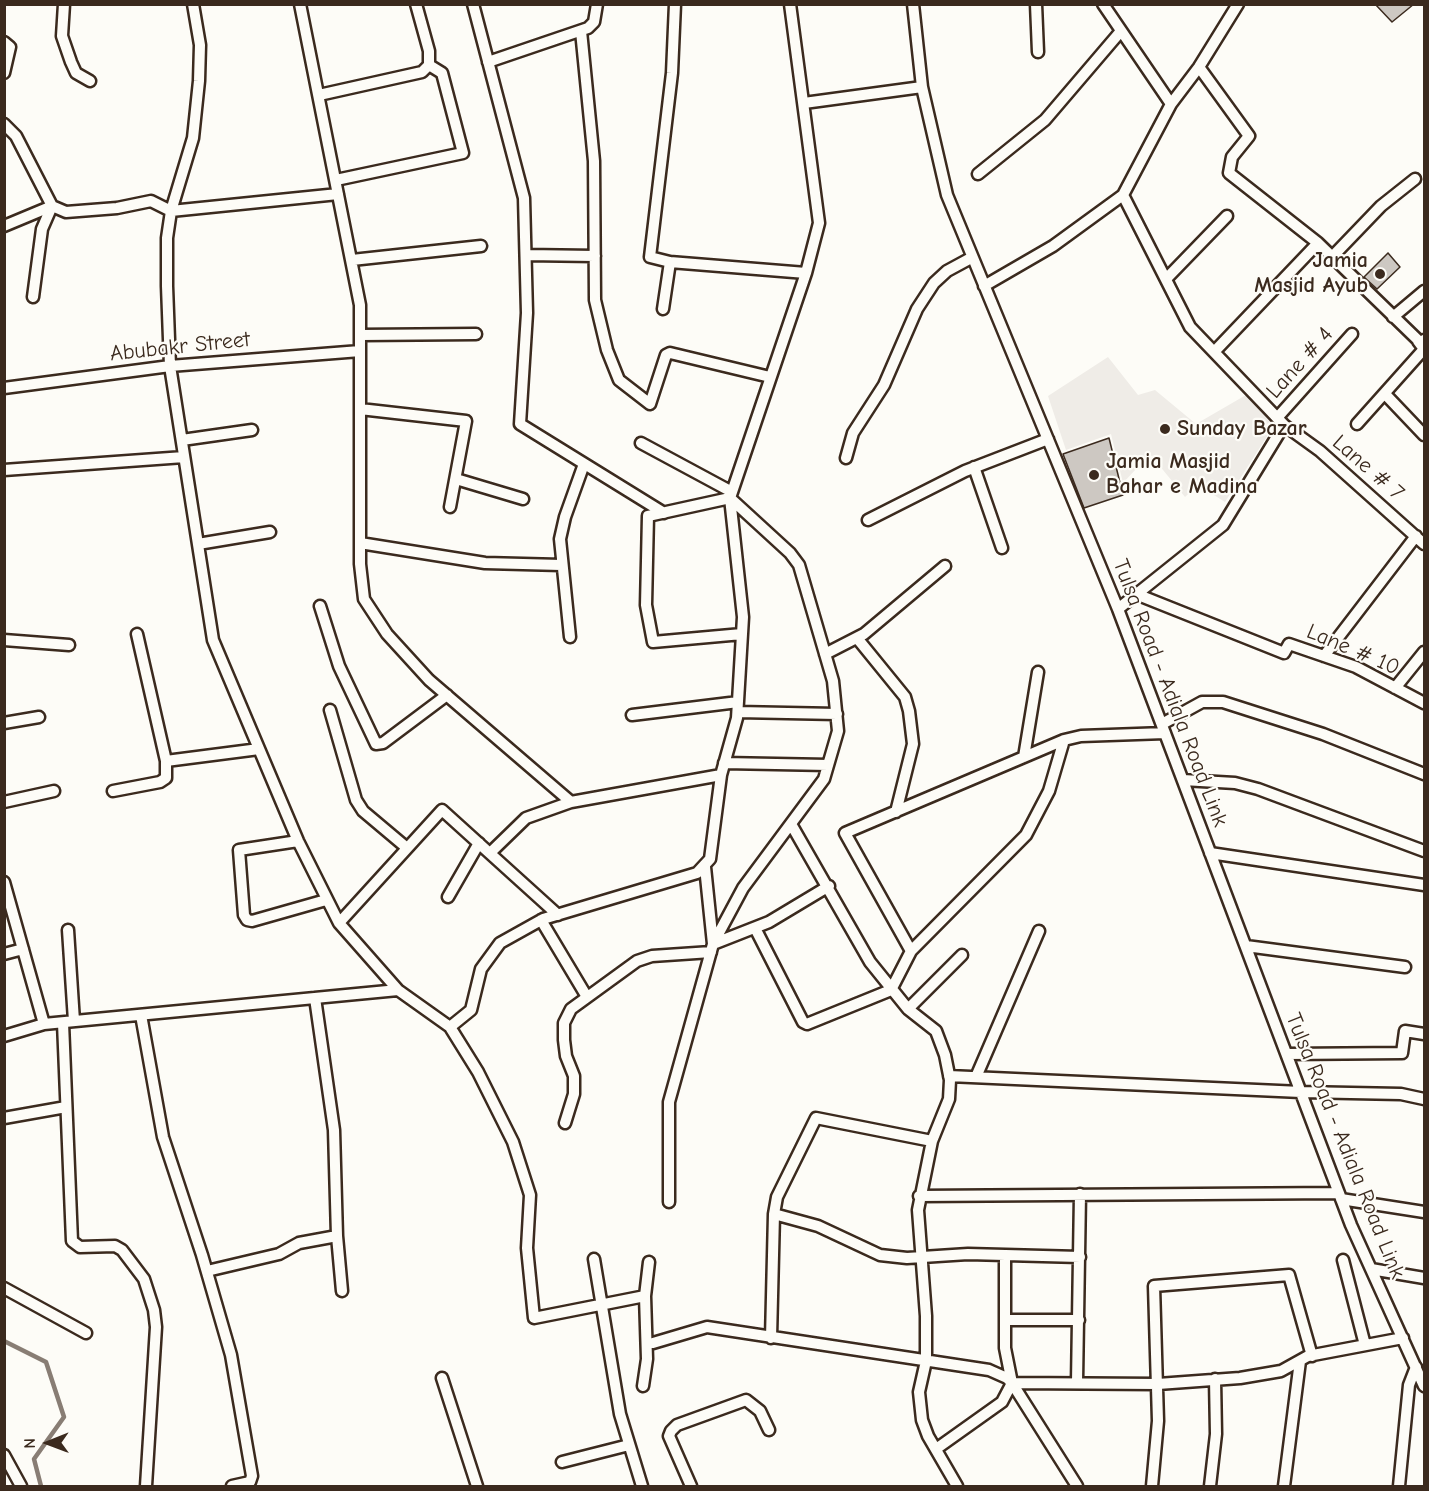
<!DOCTYPE html>
<style>
body{margin:0}
#map{position:relative;width:1429px;height:1491px;overflow:hidden;background:#fdfcf7;font-family:"Comic Neue",sans-serif}
canvas{display:block}
.frame{position:absolute;inset:0;border:6px solid #3b2a1e;pointer-events:none}
.north{position:absolute;left:18px;top:1413px;width:60px;height:60px;-webkit-text-stroke:4px #fdfcf7;paint-order:stroke;rotate:269deg;font-size:16px;font-weight:700;line-height:24px;text-align:center;color:#3b2a1e}
.north::after{content:'';display:block;margin:auto;width:21px;height:27px;background:#3b2a1e;clip-path:polygon(50% 0,100% 100%,50% 72%,0 100%)}
</style>
<div id="map">
<canvas width="1429" height="1491"></canvas>
<div class="frame"></div>
<div class="north">N</div>
</div>
<script>
const g = document.querySelector('canvas').getContext('2d');
g.lineJoin = 'round';
function paint(path, color) { g.fillStyle = color; g.fill(path, 'evenodd'); }
const toPath = rows => new Path2D(rows.map(r => 'M' + r).join(''));
function stroke(path, color, width, dash) { g.strokeStyle = color; g.lineWidth = width; g.lineCap = dash ? 'butt' : 'round'; g.setLineDash(dash || []); g.stroke(path); }
function drawText(font, color, halo, rows, align = 'center') {
  g.font = font + ' "Comic Neue",sans-serif'; g.lineWidth = 4.5; g.setLineDash([]); g.textBaseline = 'middle'; g.strokeStyle = halo; g.fillStyle = color; for (const [text, x, y, turn = 0] of rows) {
    g.save(); g.translate(x, y); g.rotate((+turn || 0) * Math.PI / 180); g.textAlign = isNaN(turn) ? turn : align; if (halo) g.strokeText(text, 0, 0); g.fillText(text, 0, 0); g.restore();
  }
}
paint(toPath([
 [1108,357,1138,395,1155,390,1196,424,1246,395,1275,424,1225,502,1198,485,1185,497,1150,454,1123,483,1111,434,1066,450,1048,396]
]), '#efece7');
stroke(toPath([
 [4,1341,46,1362,64,1417,34,1459,41,1486]
]), '#887d74', 4.5);
const building = toPath([
 [1375,4,1414,4,1392,22,1375,4],
 [1388,253,1400,267,1377,289,1364,277,1388,253],
 [1109,438,1123,495,1084,508,1063,454,1109,438]
]);
paint(building, '#cdc8c2');
stroke(building, '#3b2a1e', 1.5);
const street = toPath([
 [64,4,62,36,71,62,76,73,90,81],
 [193,4,200,45,199,81,193,138,171,211,167,238,167,286,170,366,213,640,298,841,339,923,398,990,450,1027,478,1072,513,1142,530,1195,527,1248,534,1318,645,1296],
 [300,4,360,305,360,564,364,599,387,634,429,680,571,802],
 [473,4,524,198,527,313,520,424,664,513],
 [675,4,672,73,650,257,670,262,806,273],
 [913,4,922,87,947,195,1118,609,1351,1225,1424,1386],
 [1036,4,1038,52],
 [1103,4,1171,104],
 [581,31,594,161,595,300,607,350,619,380,650,404,666,355,670,353,770,377],
 [4,42,10,47,4,73],
 [488,62,588,28,594,22,597,4],
 [1199,67,1249,136,1232,157,1229,173,1318,243,1421,343,1424,340],
 [319,95,422,72,429,65,429,51,416,4],
 [804,103,922,87],
 [4,124,16,136,52,206,66,212,117,208,151,201,171,211,338,194],
 [978,174,1045,120,1121,31],
 [336,180,463,153,442,73,429,65],
 [4,226,52,206],
 [526,255,595,256],
 [1332,257,1381,206,1415,179],
 [352,260,481,246],
 [1166,279,1227,216],
 [984,286,1053,246,1123,195],
 [33,297,42,229,52,206],
 [663,309,670,262],
 [1393,317,1424,291],
 [361,335,476,334],
 [1214,352,1318,243],
 [4,388,170,366,360,351],
 [1385,394,1424,435],
 [360,409,466,421,450,507],
 [1277,418,1352,334],
 [1357,424,1424,349,1418,341],
 [1284,425,1320,451,1424,544],
 [182,440,252,430],
 [641,443,732,492],
 [846,458,853,433,884,385,917,309,934,283,947,271,971,258],
 [974,467,1002,548],
 [4,470,184,457],
 [456,479,523,499],
 [868,520,965,471,1048,439],
 [360,543,485,563,561,565],
 [198,544,270,532],
 [1136,594,1284,653,1289,644,1356,667,1424,703],
 [320,606,339,666,376,744,383,743,447,695],
 [1118,609,1223,525,1284,425,1190,327,1123,195,1171,104,1199,67,1238,4],
 [137,634,166,761,259,749],
 [742,634,653,642,646,605,648,516,730,498,806,273,819,223,790,4],
 [570,637,560,539,565,517,584,464],
 [857,638,905,697,909,711,913,744,896,812],
 [4,640,69,645],
 [825,654,864,634,945,566],
 [1324,656,1416,536],
 [1395,688,1424,652],
 [330,710,356,800,363,811,407,848],
 [738,712,837,714],
 [632,715,738,702],
 [4,723,39,717],
 [1162,724,1202,702,1223,702,1323,734,1424,774],
 [1024,757,1038,672],
 [724,763,828,765],
 [1183,780,1235,783,1258,789,1424,851],
 [113,791,160,782,166,778,166,761],
 [4,802,54,791],
 [791,824,870,962,908,1009,936,1031,945,1055,950,1080,949,1099,932,1141,918,1210,926,1316,926,1361,919,1392,922,1420,928,1436,957,1486],
 [298,841,239,850,244,915,247,920,252,921,326,900],
 [490,853,526,818,571,802,721,775],
 [1210,853,1424,885],
 [705,867,713,944,769,922,829,886],
 [4,882,44,1024],
 [448,897,479,843],
 [541,920,587,997],
 [339,923,442,810,558,915],
 [755,928,803,1022,807,1024,891,990,911,951,1026,835,1049,791,1064,740],
 [68,930,74,1021],
 [1246,946,1405,967],
 [911,951,845,833,1064,740,1081,736,1165,733],
 [4,954,23,949],
 [315,998,334,1130,337,1236,342,1291],
 [908,1009,962,955],
 [141,1015,163,1137,202,1255,231,1355,252,1476,250,1482,232,1486],
 [63,1023,72,1241,80,1247,115,1246,122,1250,144,1279,154,1310,156,1327,146,1486],
 [450,1027,471,1010,481,969,500,943,543,919,697,873,710,859,721,775,737,718,742,634,743,617,730,498],
 [4,1036,44,1024,398,990],
 [1287,1054,1402,1053,1405,1031,1424,1034],
 [949,1076,1301,1092,1401,1094,1424,1099],
 [976,1077,1039,931],
 [4,1118,66,1107],
 [565,1123,574,1094,574,1076,566,1056,564,1040,564,1023,571,1009,637,961,652,956,711,952],
 [919,1196,1339,1193],
 [1341,1199,1424,1212],
 [669,1202,669,1102,713,944,743,888,824,779,838,731,833,681,799,565,790,553,730,498],
 [774,1214,818,1226,880,1255,907,1258,968,1254,1080,1257],
 [1005,1255,1005,1348,1012,1383,1077,1486],
 [594,1259,620,1414,642,1486],
 [1343,1260,1365,1345],
 [1371,1269,1424,1278],
 [207,1271,279,1254,299,1243,337,1236],
 [4,1288,86,1333],
 [1005,1320,1079,1320],
 [771,1338,774,1214,777,1197,816,1118,932,1141],
 [653,1343,707,1327,989,1370,1007,1378,1012,1383,1158,1384,1240,1378,1281,1371,1308,1356,1403,1338],
 [442,1378,477,1486],
 [1077,1382,1080,1194],
 [643,1386,647,1359,645,1296,649,1262],
 [936,1449,1002,1402,1012,1383],
 [4,1455,21,1486],
 [562,1462,629,1445],
 [691,1486,669,1436,671,1431,677,1425,746,1400,760,1411,769,1430],
 [1152,1486,1158,1421,1154,1286,1289,1275,1312,1356],
 [1210,1486,1216,1434,1215,1379],
 [1284,1486,1300,1361],
 [1399,1486,1409,1385,1416,1367]
]);
stroke(street, '#3b2a1e', 15);
stroke(street, '#fdfcf7', 10);
for (const [x, y, r, color] of [
 [1380,274,6,"#3b2a1e"],
 [1165,429,6,"#3b2a1e"],
 [1094,475,6,"#3b2a1e"]
]) { const dot = new Path2D(); dot.arc(x, y, r, 0, 2 * Math.PI); g.fillStyle = color; g.fill(dot); stroke(dot, '#fdfcf7', 2); }
drawText('bold 22px', '#3b2a1e', '#fdfcf7', [
 ["Jamia",1368,261,"right"],
 ["Masjid Ayub",1368,286,"right"],
 ["Sunday Bazar",1177,429],
 ["Jamia Masjid",1106,462],
 ["Bahar e Madina",1106,487]
], 'left');
drawText('22px', '#3b2a1e', '#fdfcf7', [
 ["Abubakr Street",180,347,-6],
 ["Lane # 4",1300,363,-48],
 ["Lane # 7",1368,468,41],
 ["Lane # 10",1353,650,23],
 ["Tulsa Road - Adiala Road Link",1170,693,69],
 ["Tulsa Road - Adiala Road Link",1345,1146,68]
]);
</script>
